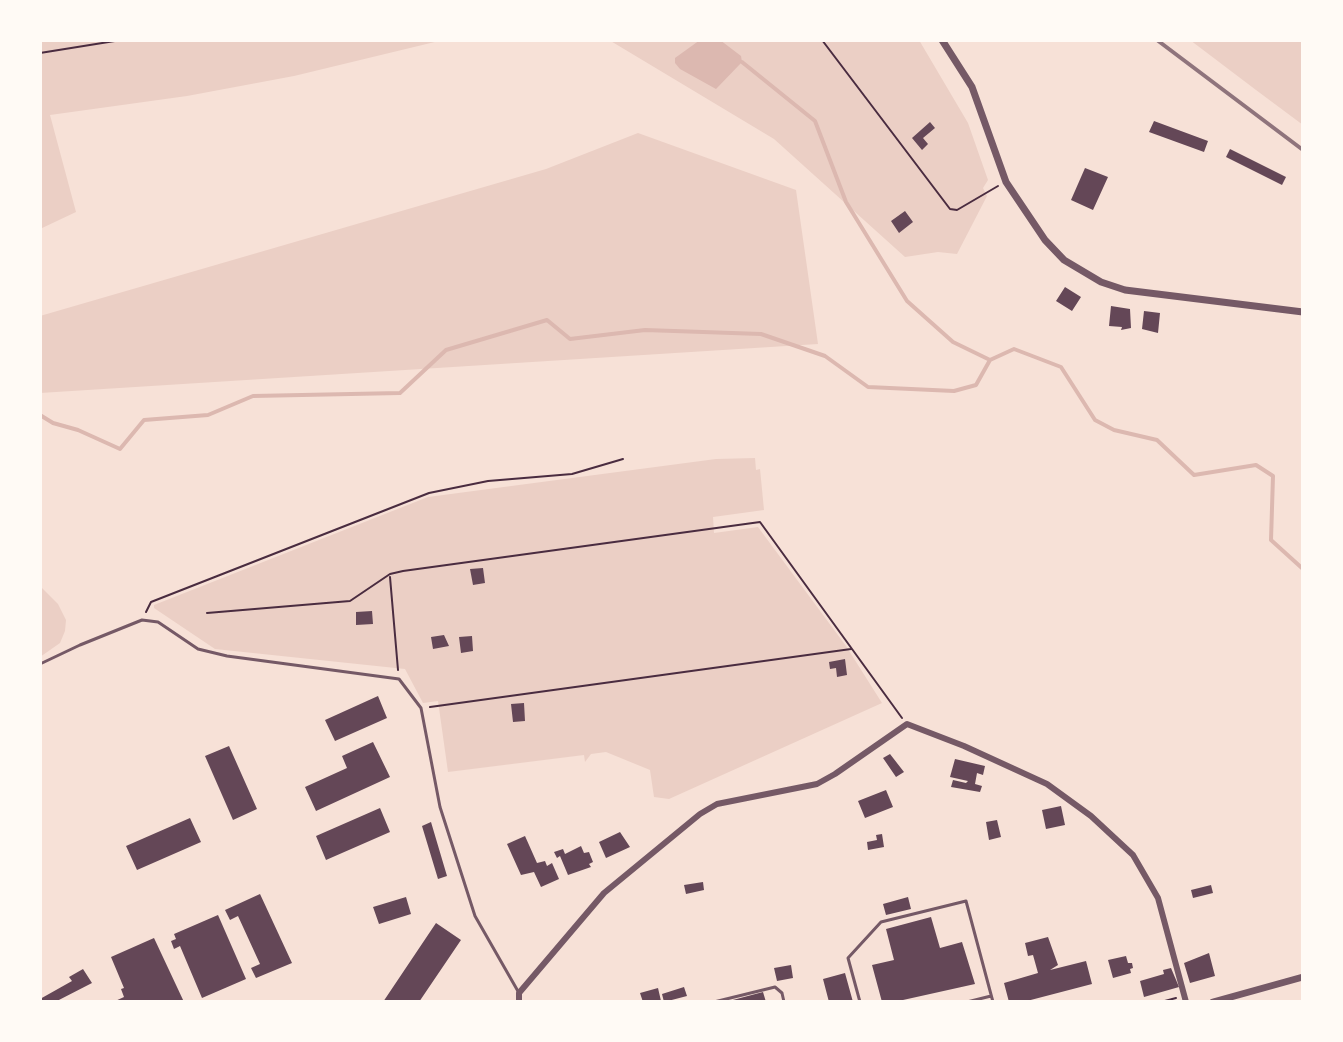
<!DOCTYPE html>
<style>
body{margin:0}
#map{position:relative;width:1343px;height:1042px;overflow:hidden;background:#f7e1d7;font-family:"Public Sans",sans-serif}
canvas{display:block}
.frame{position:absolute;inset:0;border:42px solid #fffaf5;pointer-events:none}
</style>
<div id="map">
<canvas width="1343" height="1042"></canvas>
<div class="frame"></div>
</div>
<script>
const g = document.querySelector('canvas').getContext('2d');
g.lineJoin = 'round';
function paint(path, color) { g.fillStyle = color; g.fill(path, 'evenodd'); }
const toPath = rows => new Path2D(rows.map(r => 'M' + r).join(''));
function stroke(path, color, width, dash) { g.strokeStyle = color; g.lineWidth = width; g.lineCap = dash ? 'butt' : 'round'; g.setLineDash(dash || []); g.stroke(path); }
paint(toPath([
 [40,40,443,40,294,76,187,96,50,115,76,212,40,229],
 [609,40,919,40,968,123,988,180,983,188,987,196,957,254,938,252,905,257,774,139],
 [1190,40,1303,40,1303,125,1256,90],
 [638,133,796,190,818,344,40,393,40,316,546,169],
 [755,458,756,470,760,469,764,510,713,517,714,533,758,527,846,646,882,703,669,799,654,797,650,770,606,752,591,754,585,762,584,755,448,772,438,701,423,703,405,669,215,649,154,608,154,605,428,497,716,459],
 [40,586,58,604,66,620,65,631,60,643,40,657]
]), '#ebcfc5');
paint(toPath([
 [700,40,720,40,741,56,742,62,716,89,680,69,675,63,675,58]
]), '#dcb8b0');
stroke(toPath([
 [742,62,815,121,846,202,907,301,953,342,990,360],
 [40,415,53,423,78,430,120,449,144,420,208,415,253,396,400,393,446,350,547,320,570,339,645,330,761,334,825,356,868,387,954,391,976,385,990,360,1014,349,1061,367,1095,420,1114,430,1157,440,1194,475,1256,465,1273,476,1271,540,1303,569]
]), '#dcb8b0', 4);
paint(toPath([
 [1154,121,1208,141,1204,152,1149,132],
 [930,122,935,128,923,138,928,144,922,150,912,138],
 [1230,149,1286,177,1282,185,1226,157],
 [1085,168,1108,177,1093,210,1071,200],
 [905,211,913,222,899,233,891,221],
 [1065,287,1081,297,1072,311,1056,301],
 [1111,306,1130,309,1131,328,1121,330,1122,327,1109,326],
 [1144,311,1160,313,1158,333,1142,329],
 [483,568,485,583,473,585,470,569],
 [372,611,373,624,356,625,356,612],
 [444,635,449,646,433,649,431,637],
 [472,636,473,651,461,653,459,637],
 [845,659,847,675,837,677,836,668,830,669,829,662],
 [378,696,387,718,335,741,325,720],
 [524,703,525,721,513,722,511,704],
 [373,742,390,777,316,811,305,787,347,768,342,756],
 [229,746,257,809,233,820,205,756],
 [890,754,904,772,896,777,883,758],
 [955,759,985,766,983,775,977,773,975,784,982,786,980,792,951,787,953,780,966,783,968,781,950,777],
 [886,790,893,807,865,818,858,801],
 [1061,806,1065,825,1046,829,1042,810],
 [380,808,390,832,326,860,316,836],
 [190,818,201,842,137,870,126,846],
 [997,820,1001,837,989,840,986,822],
 [431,822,447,876,438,879,422,826],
 [620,832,630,847,606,858,599,842],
 [882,834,884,847,868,850,867,842,877,840,876,835],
 [525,836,537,863,545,861,547,866,552,863,559,879,541,887,534,872,521,875,507,844],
 [581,846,584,853,589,852,593,862,589,864,591,867,568,875,560,856,557,858,554,852,563,849,565,854],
 [703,882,704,890,686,894,684,885],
 [1211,885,1213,893,1193,898,1191,890],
 [260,894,292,963,256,978,251,968,260,964,238,916,230,920,225,910],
 [406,897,411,914,379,924,373,907],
 [908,897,911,909,886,915,883,904],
 [218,915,246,979,202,998,180,946,174,949,171,941,176,939,174,934],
 [931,917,940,948,962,942,975,984,894,1002,882,1002,872,965,894,960,886,929],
 [436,923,461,940,419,1002,383,1002],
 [1048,937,1058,965,1050,970,1086,961,1092,984,1023,1002,1009,1002,1004,983,1038,973,1033,955,1028,956,1025,943],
 [154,938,184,1002,113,1002,124,997,121,989,124,988,111,957],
 [1209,953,1215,976,1190,983,1184,963],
 [1126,956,1128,963,1132,963,1133,968,1130,969,1131,973,1113,978,1108,960],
 [791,965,793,978,777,981,774,968],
 [1171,968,1179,987,1144,997,1140,981,1164,974,1163,970],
 [83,969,92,983,55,1002,40,1002,40,999,72,981,69,977],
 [845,973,853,1002,829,1002,823,979],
 [684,987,687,996,664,1002,662,994],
 [658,988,661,1001,643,1002,640,993],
 [763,992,766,1002,729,1002,729,1001]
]), '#644757');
stroke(toPath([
 [822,40,950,209,957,210,998,186],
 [40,53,121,40],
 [390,577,398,670],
 [146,612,151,602,429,493,488,481,572,474,623,459],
 [207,613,350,601,390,574,403,571,760,522,902,718],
 [430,707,851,649],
 [1161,1002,1176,998]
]), '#4a2c40', 2);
stroke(toPath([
 [40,664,80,645,142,620,158,622,198,649,227,656,399,679,421,708,440,807,475,916,519,993],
 [714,1002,775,987,782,993,784,1002],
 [860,1002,848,958,881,922,966,901,993,1002],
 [967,1002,991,996]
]), '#755966', 3);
stroke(toPath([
 [519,1002,519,993,604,893,700,814,717,804,817,784,835,774,907,724,964,746,1047,784,1091,816,1133,855,1158,898,1186,1002]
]), '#755966', 6);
stroke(toPath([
 [942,40,972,87,1006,182,1045,240,1064,260,1101,282,1125,290,1303,312],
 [1213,1002,1303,977]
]), '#755966', 7);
stroke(toPath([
 [1157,40,1303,150]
]), '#8f747c', 4);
</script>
